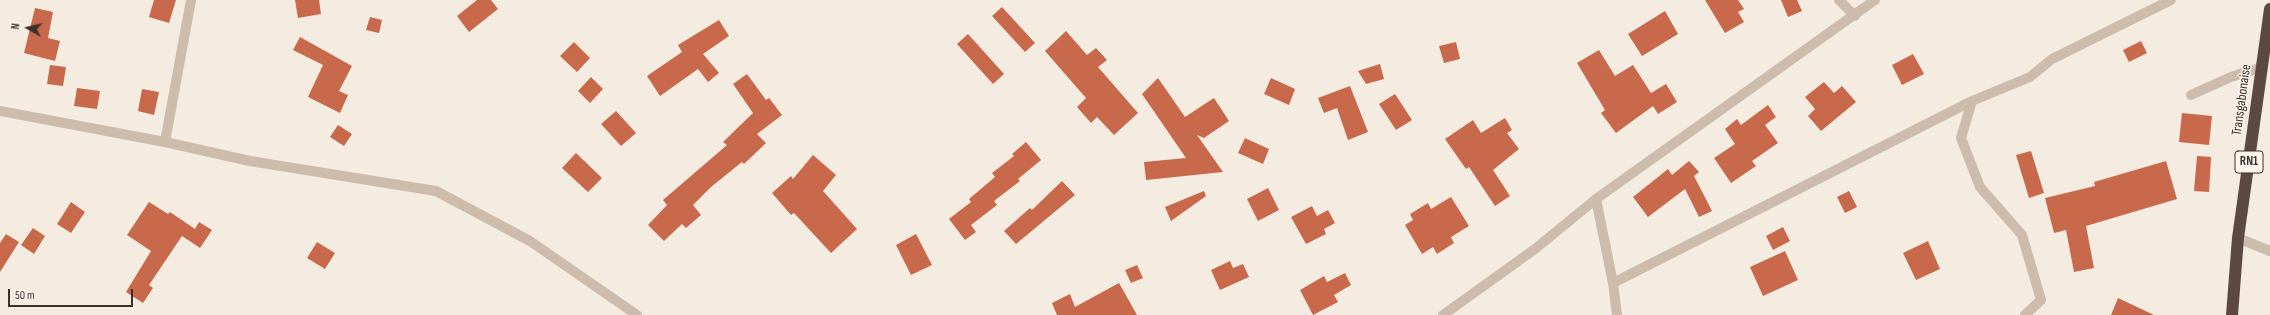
<!DOCTYPE html>
<style>
body{margin:0}
#map{position:relative;width:2270px;height:315px;overflow:hidden;background:#f4ebe1;font-family:"Sofia Sans Condensed",sans-serif}
canvas{display:block}
.north{position:absolute;left:8px;top:8px;width:40px;height:40px;-webkit-text-stroke:3px #fbf5ee;paint-order:stroke;rotate:278deg;font-size:11px;font-weight:700;line-height:16px;text-align:center;color:#3b302b}
.north::after{content:'';display:block;margin:auto;width:14px;height:18px;background:#3b302b;clip-path:polygon(50% 0,100% 100%,50% 72%,0 100%)}
.scale{position:absolute;left:8px;top:289px;width:125px;height:18px;box-sizing:border-box;border:2px solid #3b302b;border-top:0;padding-left:5px;font-size:12px;line-height:14px;white-space:nowrap;color:#3b302b;-webkit-text-stroke:3px #fbf5ee;paint-order:stroke}
</style>
<div id="map">
<canvas width="2270" height="315"></canvas>
<div class="north">N</div>
<div class="scale">50 m</div>
</div>
<script>
const g = document.querySelector('canvas').getContext('2d');
g.lineJoin = 'round';
function paint(path, color) { g.fillStyle = color; g.fill(path, 'evenodd'); }
const toPath = rows => new Path2D(rows.map(r => 'M' + r).join(''));
function stroke(path, color, width, dash) { g.strokeStyle = color; g.lineWidth = width; g.lineCap = dash ? 'butt' : 'round'; g.setLineDash(dash || []); g.stroke(path); }
function drawText(font, color, halo, rows, align = 'center') {
  g.font = font + ' "Sofia Sans Condensed",sans-serif'; g.lineWidth = 3; g.setLineDash([]); g.textBaseline = 'middle'; g.strokeStyle = halo; g.fillStyle = color; for (const [text, x, y, turn = 0] of rows) {
    g.save(); g.translate(x, y); g.rotate((+turn || 0) * Math.PI / 180); g.textAlign = isNaN(turn) ? turn : align; if (halo) g.strokeText(text, 0, 0); g.fillText(text, 0, 0); g.restore();
  }
}
paint(toPath([
 [154,0,176,0,169,23,149,17],
 [295,0,319,0,321,14,298,18],
 [477,0,491,0,498,9,469,32,457,16],
 [1705,0,1738,0,1744,9,1738,12,1744,22,1725,33],
 [1781,0,1797,0,1802,11,1788,17],
 [1002,7,1035,43,1025,52,992,16],
 [35,8,53,12,48,38,60,41,55,61,24,53],
 [1665,11,1678,34,1642,56,1628,34],
 [370,17,382,20,379,33,366,30],
 [719,20,729,36,703,54,719,73,708,82,698,69,660,96,647,76,682,52,678,45],
 [1066,31,1087,55,1096,48,1107,60,1098,67,1138,113,1114,135,1097,117,1091,123,1077,107,1086,98,1045,51],
 [968,34,1004,74,993,84,957,44],
 [300,37,352,66,339,91,348,95,340,113,308,97,323,65,293,50],
 [2141,41,2147,53,2129,62,2123,50],
 [574,42,590,58,577,72,560,56],
 [1456,42,1460,59,1444,63,1439,46],
 [1599,50,1615,76,1633,65,1651,93,1666,84,1677,102,1658,114,1653,106,1616,133,1601,113,1605,110,1577,63],
 [1913,54,1924,74,1902,85,1892,65],
 [1380,64,1384,79,1366,84,1358,71],
 [50,65,66,67,63,86,47,84],
 [747,74,766,100,769,98,782,115,757,134,766,143,744,164,742,162,711,187,693,205,701,215,686,228,682,224,664,241,648,225,667,205,663,200,727,145,723,142,753,113,733,84],
 [591,77,603,89,590,103,578,91],
 [1158,78,1185,117,1214,98,1229,121,1204,138,1197,135,1223,172,1146,180,1144,162,1186,158,1142,94],
 [1271,78,1295,89,1289,105,1264,94],
 [1824,82,1834,93,1842,86,1856,102,1821,131,1808,116,1815,109,1805,97],
 [1350,86,1368,132,1348,140,1337,108,1324,113,1318,98],
 [77,88,100,91,97,109,74,106],
 [142,89,159,92,154,115,138,111],
 [1395,94,1412,120,1396,130,1379,104],
 [1768,105,1776,117,1765,125,1778,143,1752,161,1756,166,1731,183,1714,158,1735,144,1725,129,1737,119,1741,125],
 [616,111,636,133,621,146,601,124],
 [2182,113,2212,116,2209,145,2179,142],
 [1505,118,1512,130,1507,133,1519,149,1493,170,1510,196,1495,206,1469,167,1466,169,1445,139,1473,120,1481,133],
 [338,125,352,134,344,146,330,137],
 [1245,138,1269,149,1263,164,1238,153],
 [1026,142,1041,160,1018,179,1020,181,994,201,997,205,971,225,976,232,965,240,949,219,971,202,969,199,995,177,992,173,1014,156,1012,154],
 [2031,151,2044,193,2029,198,2016,155],
 [576,153,602,178,588,192,562,168],
 [813,155,836,175,823,191,857,229,831,253,794,213,791,215,772,193,791,176,793,179],
 [2197,156,2211,157,2209,192,2194,191],
 [1689,161,1699,172,1694,176,1712,211,1699,217,1685,189,1648,217,1633,197,1668,169,1672,175],
 [2166,161,2177,199,2086,226,2094,268,2074,272,2066,230,2054,233,2045,198,2095,186,2094,182],
 [1062,181,1075,195,1016,244,1004,231,1030,208,1032,210],
 [1268,188,1279,210,1258,221,1247,199],
 [1204,191,1206,196,1171,221,1165,207],
 [1849,191,1857,207,1845,213,1837,197],
 [1451,197,1469,226,1451,237,1454,243,1437,254,1433,247,1422,254,1405,225,1413,220,1410,214,1428,203,1431,209],
 [71,202,85,212,71,233,57,224],
 [149,202,168,214,170,212,195,229,199,222,212,230,200,248,182,236,149,285,153,288,143,303,126,292,151,251,127,235],
 [1312,206,1317,216,1328,210,1335,223,1324,229,1326,234,1306,244,1291,217],
 [1783,227,1790,241,1773,250,1766,236],
 [33,228,45,236,34,254,21,245],
 [6,234,19,242,0,272,0,243],
 [916,234,932,265,911,275,896,245],
 [1928,241,1940,269,1916,280,1903,253],
 [317,242,335,253,325,269,307,258],
 [1785,251,1798,280,1763,296,1750,267],
 [1230,261,1233,268,1243,264,1249,277,1220,290,1211,270],
 [1137,265,1143,278,1131,283,1125,270],
 [1345,273,1351,285,1334,295,1338,302,1313,315,1300,290,1324,276,1327,282],
 [1119,283,1137,315,1057,315,1052,303,1070,294,1075,307],
 [2118,298,2154,315,2111,315]
]), '#c8694b');
stroke(toPath([
 [1839,0,1855,16],
 [2191,95,2231,77,2262,67],
 [1972,101,1961,138,1980,187,2022,235,2041,300,2025,315],
 [0,111,165,142,250,161,436,191,530,241,637,315],
 [165,142,191,0],
 [1596,199,1613,283,1617,315],
 [2238,238,2270,251],
 [1613,283,1972,101,2030,77,2052,59,2171,0],
 [1443,315,1535,249,1596,199,1875,0]
]), '#cdbbac', 10);
stroke(toPath([
 [2232,315,2238,238,2270,9]
]), '#5c4a42', 12);
for (const [x, y, w] of [
 [2249,162,28]
]) { const box = new Path2D(); box.roundRect(x - w / 2, y - 11, w, 22, 3); g.fillStyle = '#fbf5ee'; g.fill(box); stroke(box, '#3b302b', 1); }
drawText('bold 13px', '#3b302b', null, [
 ["RN1",2249,162]
]);
drawText('14px', '#3b302b', '#fbf5ee', [
 ["Transgabonaise",2242,100,-82]
]);
</script>
